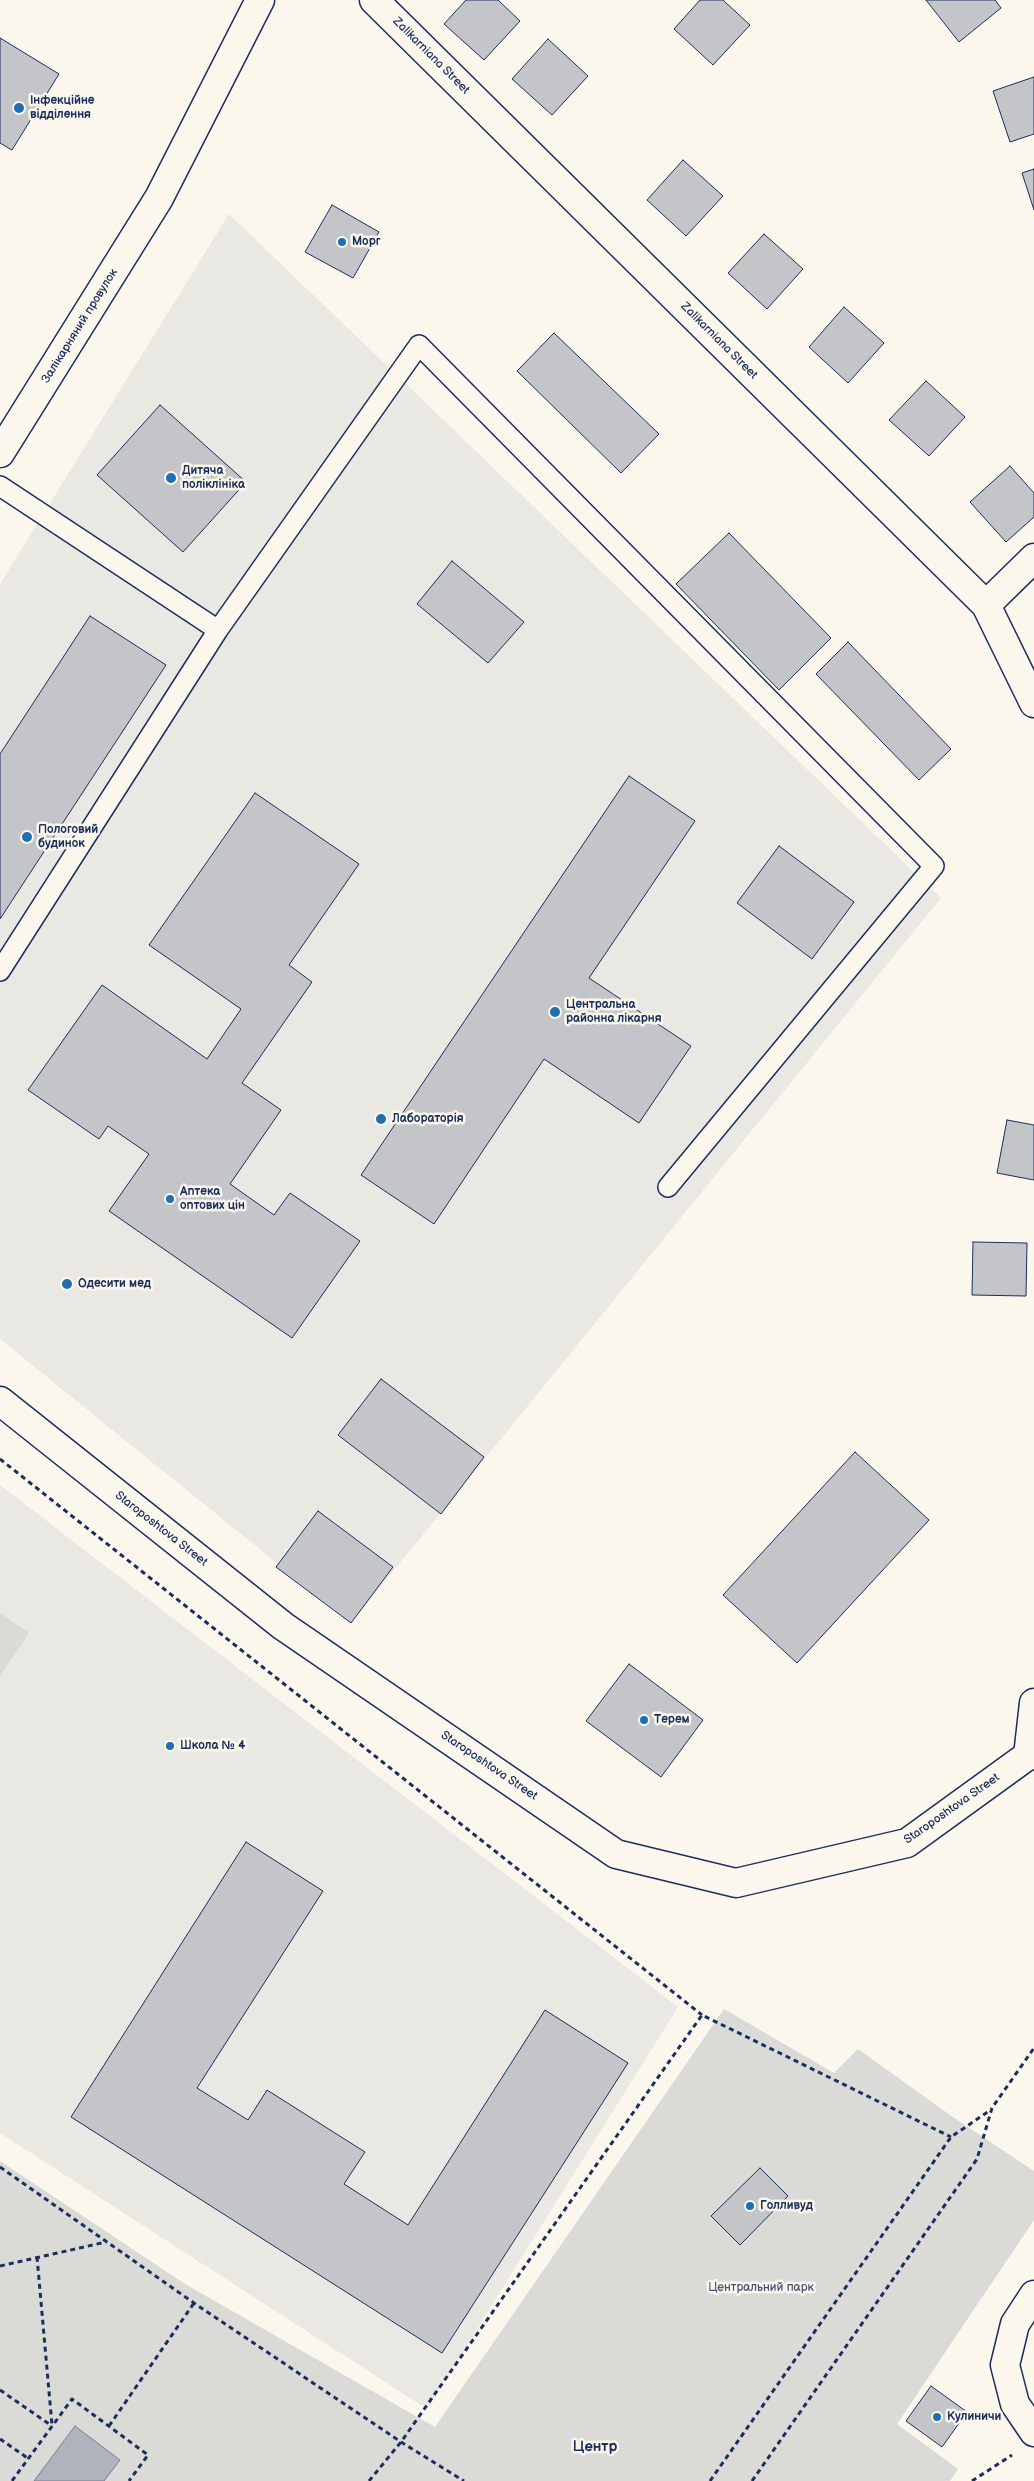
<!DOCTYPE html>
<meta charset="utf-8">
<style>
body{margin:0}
canvas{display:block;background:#fbf7ec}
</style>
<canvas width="1034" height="2481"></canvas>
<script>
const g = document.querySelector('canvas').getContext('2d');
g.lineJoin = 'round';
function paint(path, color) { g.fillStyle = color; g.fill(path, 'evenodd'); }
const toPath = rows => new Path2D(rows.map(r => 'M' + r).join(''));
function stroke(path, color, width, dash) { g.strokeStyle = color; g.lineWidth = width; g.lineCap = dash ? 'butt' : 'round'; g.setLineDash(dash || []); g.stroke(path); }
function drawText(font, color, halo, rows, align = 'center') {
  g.font = font + ' "Balsamiq Sans",sans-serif'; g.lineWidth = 5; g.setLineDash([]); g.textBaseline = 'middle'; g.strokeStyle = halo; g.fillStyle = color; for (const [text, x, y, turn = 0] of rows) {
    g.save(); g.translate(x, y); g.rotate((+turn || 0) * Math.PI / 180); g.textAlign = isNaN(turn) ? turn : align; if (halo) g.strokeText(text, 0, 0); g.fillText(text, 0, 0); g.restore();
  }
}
paint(toPath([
 [229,214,941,898,351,1623,0,1339,0,584],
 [0,1485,678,2007,427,2409,0,2133]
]), '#eae8e2');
paint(toPath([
 [0,1613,29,1633,0,1676],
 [724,2009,834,2073,858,2049,950,2115,1034,2171,1034,2220,897,2424,958,2469,950,2481,0,2481,0,2161,185,2284,435,2427]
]), '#dadad7');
const water = toPath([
 [75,2426,120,2460,104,2481,34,2481,75,2426]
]);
paint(water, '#afb3bb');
stroke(water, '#747e96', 1);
const building = toPath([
 [466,0,498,0,520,21,484,60,444,24,466,0],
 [700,0,723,0,750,25,713,65,674,29,700,0],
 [926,0,995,0,1001,8,959,42,926,0],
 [0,38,59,74,12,150,0,143,0,38],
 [548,39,588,76,552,115,512,79,548,39],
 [1034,77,1034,134,1010,142,993,91,1034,77],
 [683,160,723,196,686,236,647,200,683,160],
 [1034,169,1034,210,1022,173,1034,169],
 [332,205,379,232,353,278,305,252,332,205],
 [764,234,803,269,767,309,728,273,764,234],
 [844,307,884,343,848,383,809,347,844,307],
 [554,333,659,434,621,473,517,371,554,333],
 [926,381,965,417,929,456,889,420,926,381],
 [160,405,246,482,183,552,97,475,160,405],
 [1010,466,1034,493,1034,517,1006,542,970,502,1010,466],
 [729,533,831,638,779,690,676,584,729,533],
 [452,561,524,622,488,663,417,604,452,561],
 [90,616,166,665,0,919,0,754,90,616],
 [848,642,951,749,919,780,816,674,848,642],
 [629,776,695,821,589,978,691,1046,639,1123,544,1059,434,1224,361,1175,629,776],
 [255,793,359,864,289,965,312,982,242,1083,281,1110,230,1184,274,1215,290,1193,360,1241,292,1338,109,1211,149,1154,108,1126,99,1139,28,1090,102,985,207,1059,241,1009,149,945,255,793],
 [779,846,854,902,812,959,737,903,779,846],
 [1007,1120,1034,1125,1034,1180,997,1173,1007,1120],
 [973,1242,1027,1243,1026,1296,972,1295,973,1242],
 [381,1379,484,1457,441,1514,338,1435,381,1379],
 [855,1452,929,1520,797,1663,723,1595,855,1452],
 [318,1511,393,1567,351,1623,276,1567,318,1511],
 [629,1664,703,1720,661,1777,586,1721,629,1664],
 [246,1842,323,1891,197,2088,248,2120,267,2090,365,2152,344,2184,408,2225,545,2010,628,2063,442,2353,71,2117,246,1842],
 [760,2168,788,2196,740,2245,711,2216,760,2168],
 [931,2386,967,2412,942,2447,906,2421,931,2386]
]);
paint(building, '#c3c5c9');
stroke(building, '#1b2f5e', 1);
const lane = toPath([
 [0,486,218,630,0,971],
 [218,630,419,345,934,866,668,1187]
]);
const street = toPath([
 [374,0,986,605,1034,703],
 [0,453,159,198,260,0],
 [986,605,1034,558],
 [1028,1756,1034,1703],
 [1034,2295,1015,2324,1005,2365,1015,2404,1034,2432]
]);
const highway = toPath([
 [0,1401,283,1626,616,1854,736,1883,907,1843,1034,1751]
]);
stroke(lane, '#1b2f5e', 22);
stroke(street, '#1b2f5e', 31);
stroke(highway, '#1b2f5e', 31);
stroke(toPath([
 [0,1459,702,2015],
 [0,2167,194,2303,401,2442,464,2481],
 [37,2257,52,2425],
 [0,2266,106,2242],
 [0,2390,52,2426],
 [109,2426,194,2303],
 [0,2439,29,2459],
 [12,2481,72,2399,148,2455,129,2481],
 [369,2481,401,2442,702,2015,951,2137],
 [710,2481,951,2137,992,2109],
 [752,2481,977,2159,992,2108,1034,2048],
 [972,2481,1012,2455]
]), '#1b2f5e', 3, [5, 4]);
stroke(lane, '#fbf7ec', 19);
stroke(street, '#fbf7ec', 28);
stroke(highway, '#fbf7ec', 28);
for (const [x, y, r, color] of [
 [19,108,6,"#1f6fb2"],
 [342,242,5,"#1f6fb2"],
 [171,478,6,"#1f6fb2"],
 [27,837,6,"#1f6fb2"],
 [555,1012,6,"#1f6fb2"],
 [381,1119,6,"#1f6fb2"],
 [170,1199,5,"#1f6fb2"],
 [67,1284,6,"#1f6fb2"],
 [644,1720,5,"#1f6fb2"],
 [170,1746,5,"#1f6fb2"],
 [750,2206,5,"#1f6fb2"],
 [937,2417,5,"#1f6fb2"]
]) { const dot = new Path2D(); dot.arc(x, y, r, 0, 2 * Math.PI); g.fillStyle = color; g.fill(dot); stroke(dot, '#fbf7ec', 2); }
drawText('12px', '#1b2f5e', '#fbf7ec', [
 ["Zalikarniana Street",431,56,45],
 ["Залікарняний провулок",80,326,-58],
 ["Zalikarniana Street",719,341,45],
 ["Staroposhtova Street",161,1529,38],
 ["Staroposhtova Street",489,1766,34],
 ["Staroposhtova Street",952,1809,-35]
]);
drawText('bold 12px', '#1b2f5e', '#fbf7ec', [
 ["Інфекційне",30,101],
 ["відділення",30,115],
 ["Морг",352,242],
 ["Дитяча",182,471],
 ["поліклініка",182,485],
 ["Пологовий",38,830],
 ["будинок",38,844],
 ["Центральна",566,1005],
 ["районна лікарня",566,1019],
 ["Лабораторія",392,1119],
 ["Аптека",180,1192],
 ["оптових цін",180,1206],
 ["Одесити мед",78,1284],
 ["Терем",654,1720],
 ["Школа № 4",180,1746],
 ["Голливуд",760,2206],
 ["Кулиничи",947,2417]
], 'left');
drawText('12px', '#415176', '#fbf7ec', [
 ["Центральний парк",761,2288]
]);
drawText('bold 15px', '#1b2f5e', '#fbf7ec', [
 ["Центр",595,2447]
]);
</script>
